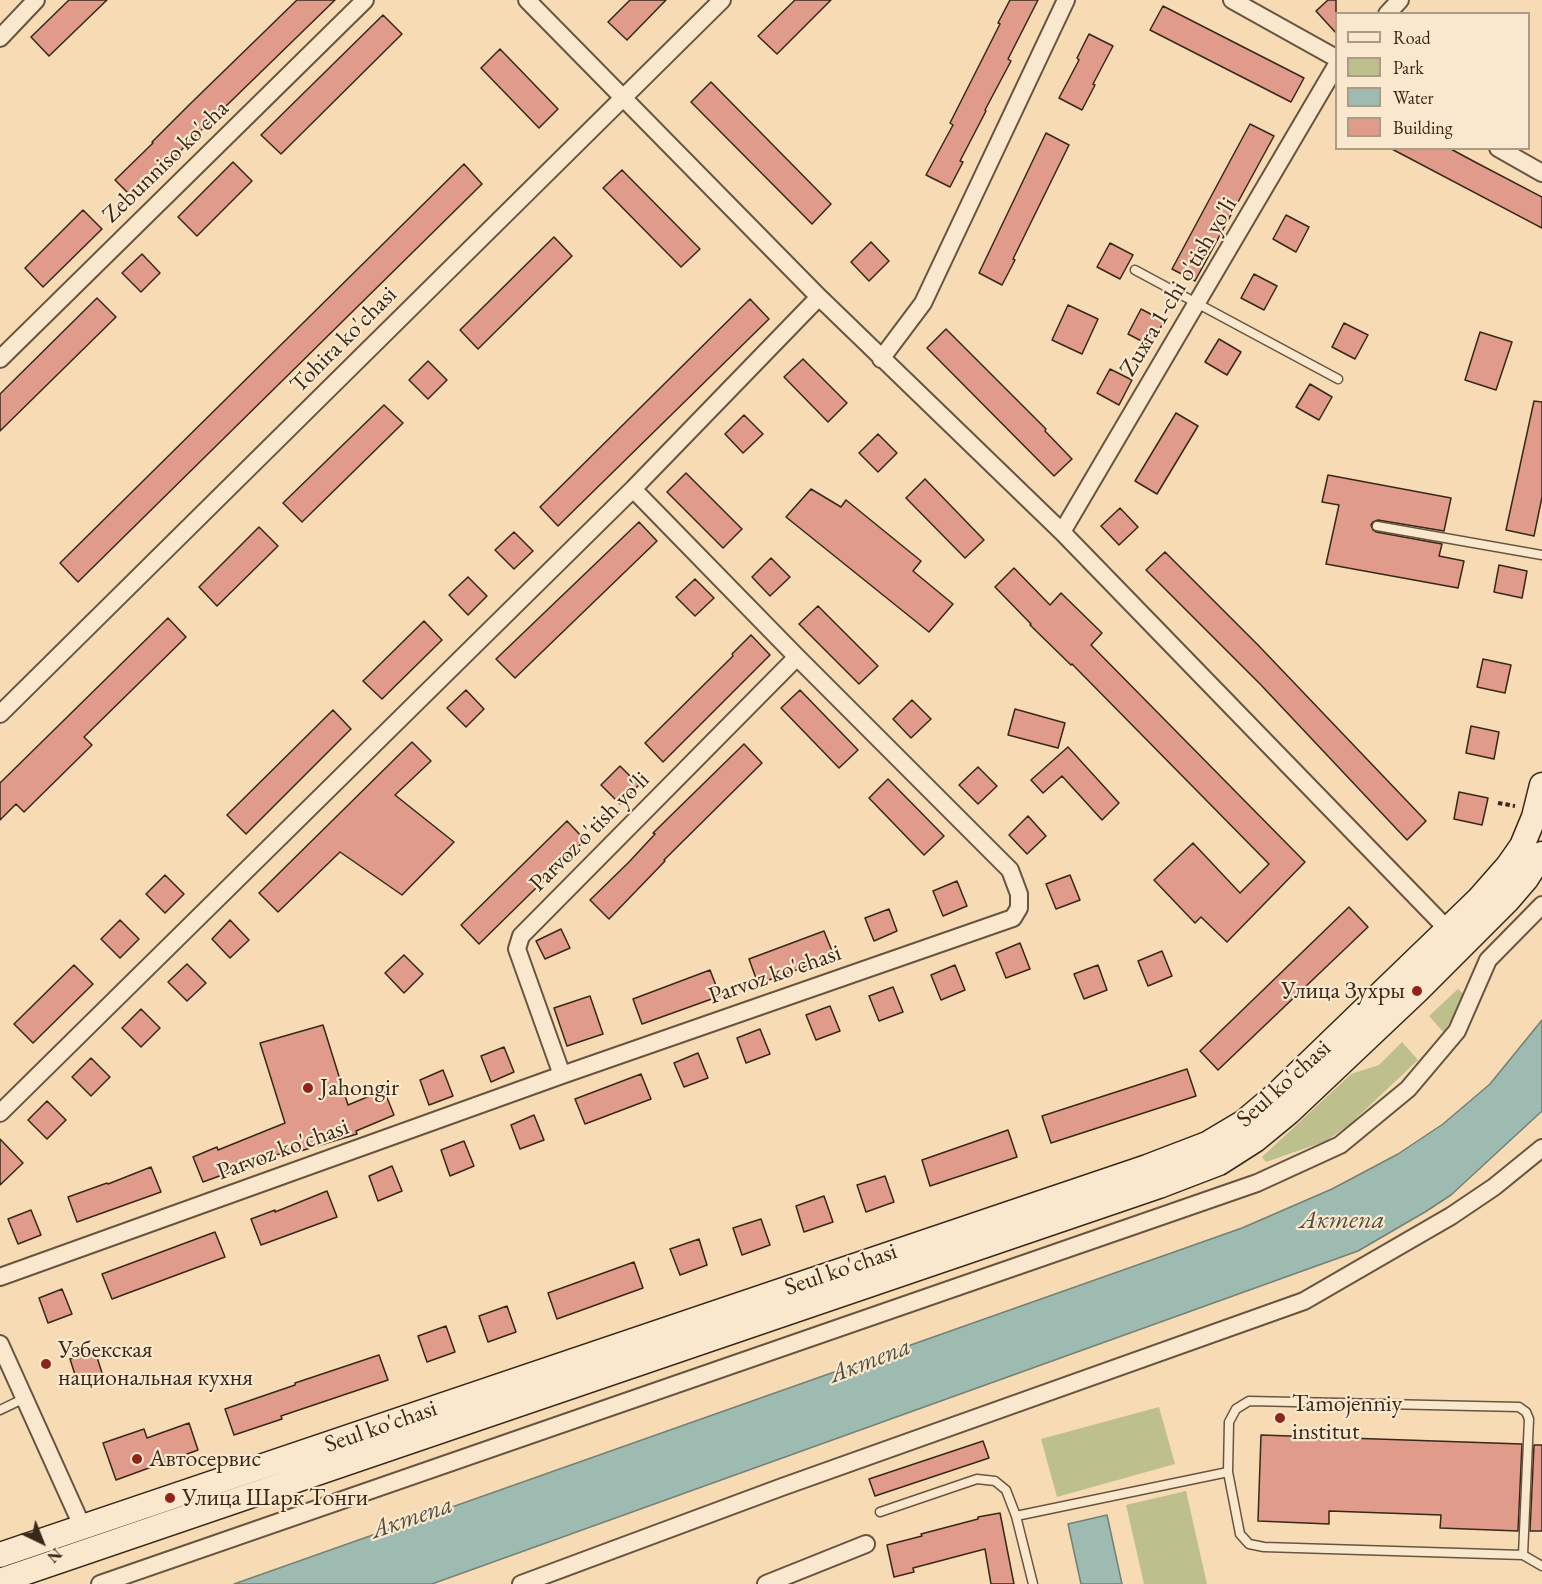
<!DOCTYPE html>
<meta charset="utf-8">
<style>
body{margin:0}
#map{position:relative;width:1542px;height:1584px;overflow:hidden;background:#f7dbb4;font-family:"EB Garamond",serif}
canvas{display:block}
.legend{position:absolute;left:1335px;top:12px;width:195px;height:138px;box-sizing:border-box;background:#fae8ce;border:2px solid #ac9b86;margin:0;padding:8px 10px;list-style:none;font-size:18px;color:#372819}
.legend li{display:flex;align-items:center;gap:12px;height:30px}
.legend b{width:30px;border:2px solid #ac9b86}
.north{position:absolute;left:12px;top:1512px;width:60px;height:60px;-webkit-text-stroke:4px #fae8ce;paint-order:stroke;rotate:137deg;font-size:16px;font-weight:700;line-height:24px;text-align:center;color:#372819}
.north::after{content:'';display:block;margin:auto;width:21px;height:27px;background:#372819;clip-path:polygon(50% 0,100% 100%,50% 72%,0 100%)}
</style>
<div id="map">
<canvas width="1542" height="1584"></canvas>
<ul class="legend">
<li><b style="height:8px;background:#fae8ce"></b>Road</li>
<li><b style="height:16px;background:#bdc08d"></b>Park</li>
<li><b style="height:16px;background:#9dbbb0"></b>Water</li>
<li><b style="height:16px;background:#e09b8a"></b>Building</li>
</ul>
<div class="north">N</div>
</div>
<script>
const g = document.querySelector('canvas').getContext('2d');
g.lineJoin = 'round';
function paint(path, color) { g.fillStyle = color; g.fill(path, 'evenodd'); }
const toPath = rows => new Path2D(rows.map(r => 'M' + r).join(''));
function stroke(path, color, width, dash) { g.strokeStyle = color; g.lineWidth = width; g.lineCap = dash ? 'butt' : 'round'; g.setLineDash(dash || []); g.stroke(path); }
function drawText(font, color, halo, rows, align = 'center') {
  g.font = font + ' "EB Garamond",serif'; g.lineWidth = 4.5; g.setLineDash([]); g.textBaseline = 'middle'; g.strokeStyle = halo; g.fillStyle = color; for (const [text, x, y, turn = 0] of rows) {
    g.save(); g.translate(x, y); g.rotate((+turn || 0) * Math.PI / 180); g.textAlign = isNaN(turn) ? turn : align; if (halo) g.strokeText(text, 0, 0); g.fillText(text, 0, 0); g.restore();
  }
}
paint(toPath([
 [1458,989,1465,995,1444,1033,1429,1016],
 [1402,1042,1418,1060,1349,1125,1326,1141,1266,1162,1262,1157,1351,1074,1379,1065],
 [1159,1407,1175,1464,1057,1497,1041,1439],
 [1186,1491,1207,1584,1144,1584,1126,1505]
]), '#bdc08d');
const water = toPath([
 [1542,1020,1542,1111,1451,1195,1425,1212,1358,1251,432,1584,234,1584,1242,1228,1332,1189,1398,1154,1443,1124,1490,1084,1542,1020],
 [1107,1515,1122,1584,1081,1584,1068,1524,1107,1515]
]);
paint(water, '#9dbbb0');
stroke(water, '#748074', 1.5);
const building = toPath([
 [69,0,107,0,49,56,31,37,69,0],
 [297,0,335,0,189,142,134,199,115,180,153,143,152,142,189,105,297,0],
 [630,0,666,0,627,40,608,22,630,0],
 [795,0,831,0,777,54,758,36,795,0],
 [1010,0,1038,0,1008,59,1011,61,985,110,986,111,960,161,963,162,950,187,926,175,953,125,950,123,1000,24,998,23,1010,0],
 [1328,0,1336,0,1336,33,1316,11,1328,0],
 [1163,6,1304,78,1291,102,1150,30,1163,6],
 [383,15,402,34,281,154,261,135,383,15],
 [1089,34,1113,46,1093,84,1095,85,1082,110,1059,98,1079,60,1077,58,1089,34],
 [500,49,558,109,539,128,481,68,500,49],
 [711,82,831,204,812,224,691,102,711,82],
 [1250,124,1274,136,1195,281,1172,269,1250,124],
 [1046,133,1069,145,1013,259,1015,260,1002,285,979,273,1046,133],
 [1390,148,1449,148,1475,162,1542,197,1542,228,1390,148],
 [233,162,252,181,197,236,178,217,233,162],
 [464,164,482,184,78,582,60,563,464,164],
 [622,170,700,249,681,267,603,188,622,170],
 [83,210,102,229,43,287,25,268,83,210],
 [1286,215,1309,227,1296,252,1273,239,1286,215],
 [554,237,572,256,478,349,460,330,554,237],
 [871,242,889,261,869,281,851,262,871,242],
 [1110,243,1133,255,1120,279,1097,267,1110,243],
 [142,254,160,273,141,292,122,273,142,254],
 [1254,274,1277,286,1264,310,1241,298,1254,274],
 [97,298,116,317,0,431,0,394,97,298],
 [750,299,769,319,558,526,540,507,750,299],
 [1068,305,1098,319,1082,354,1052,340,1068,305],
 [1141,309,1164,321,1151,346,1128,334,1141,309],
 [1344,323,1368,335,1355,359,1332,347,1344,323],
 [946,329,1046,429,1045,431,1072,459,1054,476,927,348,946,329],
 [1480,332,1512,342,1496,390,1465,380,1480,332],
 [1219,339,1241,352,1227,375,1205,362,1219,339],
 [803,359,847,403,828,422,784,377,803,359],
 [428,361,447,380,428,399,409,380,428,361],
 [1110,369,1132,380,1119,405,1097,393,1110,369],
 [1310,384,1332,397,1319,420,1296,407,1310,384],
 [1534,401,1542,402,1542,497,1534,536,1506,530,1534,401],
 [384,405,403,423,302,522,283,503,384,405],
 [1176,413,1198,426,1157,494,1135,481,1176,413],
 [744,415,763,434,743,453,725,434,744,415],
 [878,434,897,453,878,472,859,453,878,434],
 [686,473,742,529,723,548,667,492,686,473],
 [1328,475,1451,498,1444,531,1378,520,1373,522,1371,525,1373,530,1376,532,1442,544,1439,556,1464,561,1458,588,1326,564,1339,505,1322,502,1328,475],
 [925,479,984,540,965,558,906,498,925,479],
 [811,489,841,507,846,500,921,561,913,571,953,604,929,632,786,517,811,489],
 [1120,508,1138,527,1119,545,1101,526,1120,508],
 [639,522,657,541,515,678,496,659,639,522],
 [259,527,278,546,217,606,199,587,259,527],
 [514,532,533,551,514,569,495,550,514,532],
 [1165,552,1258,645,1426,821,1407,840,1261,685,1146,570,1165,552],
 [771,558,790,577,770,596,752,577,771,558],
 [1499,565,1527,571,1522,598,1494,592,1499,565],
 [1014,568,1050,605,1061,593,1102,633,1091,645,1305,862,1227,942,1201,917,1195,923,1154,880,1193,843,1240,893,1269,864,1072,664,1071,665,1030,625,1031,624,995,587,1014,568],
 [468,577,487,596,468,615,449,595,468,577],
 [695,579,714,598,695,616,676,597,695,579],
 [818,606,878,666,859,684,799,624,818,606],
 [168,618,186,637,84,737,92,745,24,812,16,804,0,820,0,783,168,618],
 [424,621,442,640,382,699,363,681,424,621],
 [751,635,770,655,663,762,645,743,733,656,732,654,751,635],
 [1483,659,1511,665,1505,693,1477,687,1483,659],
 [466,690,484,709,466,727,447,708,466,690],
 [800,690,858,750,839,768,781,708,800,690],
 [912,700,931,719,911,738,893,719,912,700],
 [1015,709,1065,723,1058,748,1008,735,1015,709],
 [333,710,351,729,246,834,227,815,333,710],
 [1471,726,1499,732,1494,759,1466,753,1471,726],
 [412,742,431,761,395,795,454,842,402,895,340,852,278,912,259,893,412,742],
 [744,744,762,763,664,860,665,861,609,919,590,900,629,862,655,834,653,833,744,744],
 [1068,747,1119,803,1102,820,1062,776,1043,793,1031,780,1068,747],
 [620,766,639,785,620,804,601,785,620,766],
 [978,767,997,786,978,804,959,785,978,767],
 [888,779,944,836,924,855,869,798,888,779],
 [1459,792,1488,798,1482,825,1454,819,1459,792],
 [1028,816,1046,836,1027,854,1009,835,1028,816],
 [567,821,585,840,479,944,461,925,567,821],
 [165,875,184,894,165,913,146,894,165,875],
 [1070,875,1080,900,1056,909,1046,884,1070,875],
 [957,881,967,906,943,916,933,891,957,881],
 [1349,907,1368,927,1218,1070,1200,1051,1349,907],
 [889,909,897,931,874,941,865,918,889,909],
 [120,920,139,939,120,958,101,939,120,920],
 [230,920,249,940,230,958,212,939,230,920],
 [561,929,570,948,545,959,536,941,561,929],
 [824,931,834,956,758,984,749,959,824,931],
 [1020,943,1030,969,1006,978,996,953,1020,943],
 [1162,951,1172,976,1148,986,1138,961,1162,951],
 [404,955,423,974,404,993,385,973,404,955],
 [187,964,206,983,187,1001,168,982,187,964],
 [74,965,93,984,33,1043,14,1024,74,965],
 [955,965,965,990,941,1000,931,975,955,965],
 [1098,965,1107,990,1084,999,1074,974,1098,965],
 [710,970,720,996,642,1024,633,999,710,970],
 [893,987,903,1012,879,1021,869,996,893,987],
 [590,996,603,1034,567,1046,554,1008,590,996],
 [830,1006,840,1031,816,1040,806,1015,830,1006],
 [141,1009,160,1028,141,1047,122,1028,141,1009],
 [323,1025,348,1105,384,1090,394,1115,356,1131,357,1134,294,1153,293,1149,203,1182,193,1157,217,1147,218,1150,285,1123,260,1043,323,1025],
 [760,1029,770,1054,746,1063,737,1038,760,1029],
 [504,1047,514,1072,491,1082,481,1056,504,1047],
 [698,1053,708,1078,684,1087,674,1063,698,1053],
 [91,1058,110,1077,91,1096,72,1077,91,1058],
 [1187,1069,1196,1096,1051,1143,1042,1116,1187,1069],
 [443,1070,453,1096,429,1105,420,1080,443,1070],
 [641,1074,651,1099,585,1124,575,1099,641,1074],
 [47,1101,66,1120,47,1139,28,1120,47,1101],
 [534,1115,544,1140,520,1149,511,1125,534,1115],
 [1008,1130,1017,1157,930,1186,922,1160,1008,1130],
 [0,1139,23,1163,0,1185,0,1139],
 [464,1141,474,1166,450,1176,441,1150,464,1141],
 [392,1166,402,1191,378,1201,369,1176,392,1166],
 [151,1167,161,1192,77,1222,68,1197,107,1183,108,1184,151,1167],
 [885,1176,894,1202,866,1212,857,1185,885,1176],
 [327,1191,337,1217,261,1245,251,1219,275,1210,275,1212,327,1191],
 [824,1196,833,1222,804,1232,796,1206,824,1196],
 [31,1210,41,1235,18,1244,8,1219,31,1210],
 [761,1219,770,1245,742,1255,733,1228,761,1219],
 [215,1232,225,1257,112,1299,102,1274,215,1232],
 [699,1239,707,1265,680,1275,670,1249,699,1239],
 [634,1262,643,1288,557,1319,548,1293,634,1262],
 [62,1289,72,1314,48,1323,39,1298,62,1289],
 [507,1306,516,1332,488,1342,479,1316,507,1306],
 [446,1326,455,1352,427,1362,418,1336,446,1326],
 [95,1351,103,1376,78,1384,70,1359,95,1351],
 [379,1355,388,1380,281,1416,282,1419,234,1435,225,1409,295,1385,295,1383,379,1355],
 [189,1423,198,1450,116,1480,103,1443,144,1429,147,1438,189,1423],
 [1261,1435,1522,1444,1518,1531,1440,1528,1441,1515,1329,1511,1329,1524,1258,1521,1261,1435],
 [983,1441,989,1458,875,1496,869,1479,983,1441],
 [1534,1445,1542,1445,1542,1531,1530,1531,1534,1445],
 [1000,1513,1014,1584,991,1584,985,1549,913,1568,914,1572,894,1577,887,1545,922,1536,921,1534,978,1519,978,1517,1000,1513]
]);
paint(building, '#e09b8a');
stroke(building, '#372819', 1.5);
const lane = toPath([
 [1135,270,1338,379],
 [1377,526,1542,555],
 [0,1410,25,1398],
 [880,1512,977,1479,995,1481,1006,1490,1016,1516,1228,1472],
 [1016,1516,1033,1584],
 [1523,1555,1529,1419,1526,1412,1519,1407,1249,1401,1236,1409,1229,1422,1228,1472,1240,1534,1249,1544,1264,1547,1523,1555,1542,1566]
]);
const street = toPath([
 [527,0,819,297,1062,532,1454,936],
 [1232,0,1336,58],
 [1387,14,1400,0],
 [0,38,36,0],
 [1498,148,1542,173],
 [0,359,365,0],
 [881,359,923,303,1066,0],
 [1062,532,1336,66],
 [0,714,722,0],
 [562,1075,517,949,521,936,797,657],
 [0,1113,633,489,819,297],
 [0,1277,562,1075,1013,918,1019,908,1019,894,1010,870,797,657,633,489],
 [0,1344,83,1528],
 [100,1584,1257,1183,1340,1145,1408,1089,1457,1031,1488,960,1542,905],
 [521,1584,782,1487,1304,1301,1451,1216,1494,1187,1542,1148],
 [766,1584,866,1544]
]);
const secondary = toPath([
 [0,1555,1147,1167,1207,1144,1244,1122,1277,1094,1479,899,1508,866,1522,846,1534,817,1542,785],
 [0,1581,1159,1186,1219,1163,1255,1140,1289,1112,1417,991,1508,900,1526,879,1542,854]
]);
stroke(lane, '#675540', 11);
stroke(street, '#675540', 20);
stroke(secondary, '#372819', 27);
stroke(toPath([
 [1498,803,1515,806]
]), '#372819', 4, [4.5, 3]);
stroke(lane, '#fae8ce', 8);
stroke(street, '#fae8ce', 16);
stroke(secondary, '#fae8ce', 24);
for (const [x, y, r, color] of [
 [1417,991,6,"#8f2418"],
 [308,1088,6,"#8f2418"],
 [46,1364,6,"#8f2418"],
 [1280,1418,6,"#8f2418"],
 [137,1459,6,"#8f2418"],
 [170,1498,6,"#8f2418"]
]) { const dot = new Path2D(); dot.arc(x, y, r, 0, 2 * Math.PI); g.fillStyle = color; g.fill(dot); stroke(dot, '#fae8ce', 2); }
drawText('24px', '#372819', '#fae8ce', [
 ["Zebunniso ko'cha",166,162,-44],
 ["Zuxra 1-chi o'tish yo'li",1179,287,-59],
 ["Tohira ko'chasi",344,340,-45],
 ["Parvoz o'tish yo'li",590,832,-45],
 ["Parvoz ko'chasi",775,975,-19],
 ["Seul ko'chasi",1284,1084,-42],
 ["Parvoz ko'chasi",283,1150,-20],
 ["Seul ko'chasi",841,1270,-19],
 ["Seul ko'chasi",381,1427,-19]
]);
drawText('24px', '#372819', '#fae8ce', [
 ["Улица Зухры",1405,991,"right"],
 ["Jahongir",320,1088],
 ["Узбекская",58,1350],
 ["национальная кухня",58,1378],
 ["Tamojenniy",1292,1404],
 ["institut",1292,1432],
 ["Автосервис",149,1459],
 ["Улица Шарк Тонги",182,1498]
], 'left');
drawText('italic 26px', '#504d3f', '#fae8ce', [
 ["Актепа",1342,1221],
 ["Актепа",870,1361,-21],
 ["Актепа",412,1518,-19]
]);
</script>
